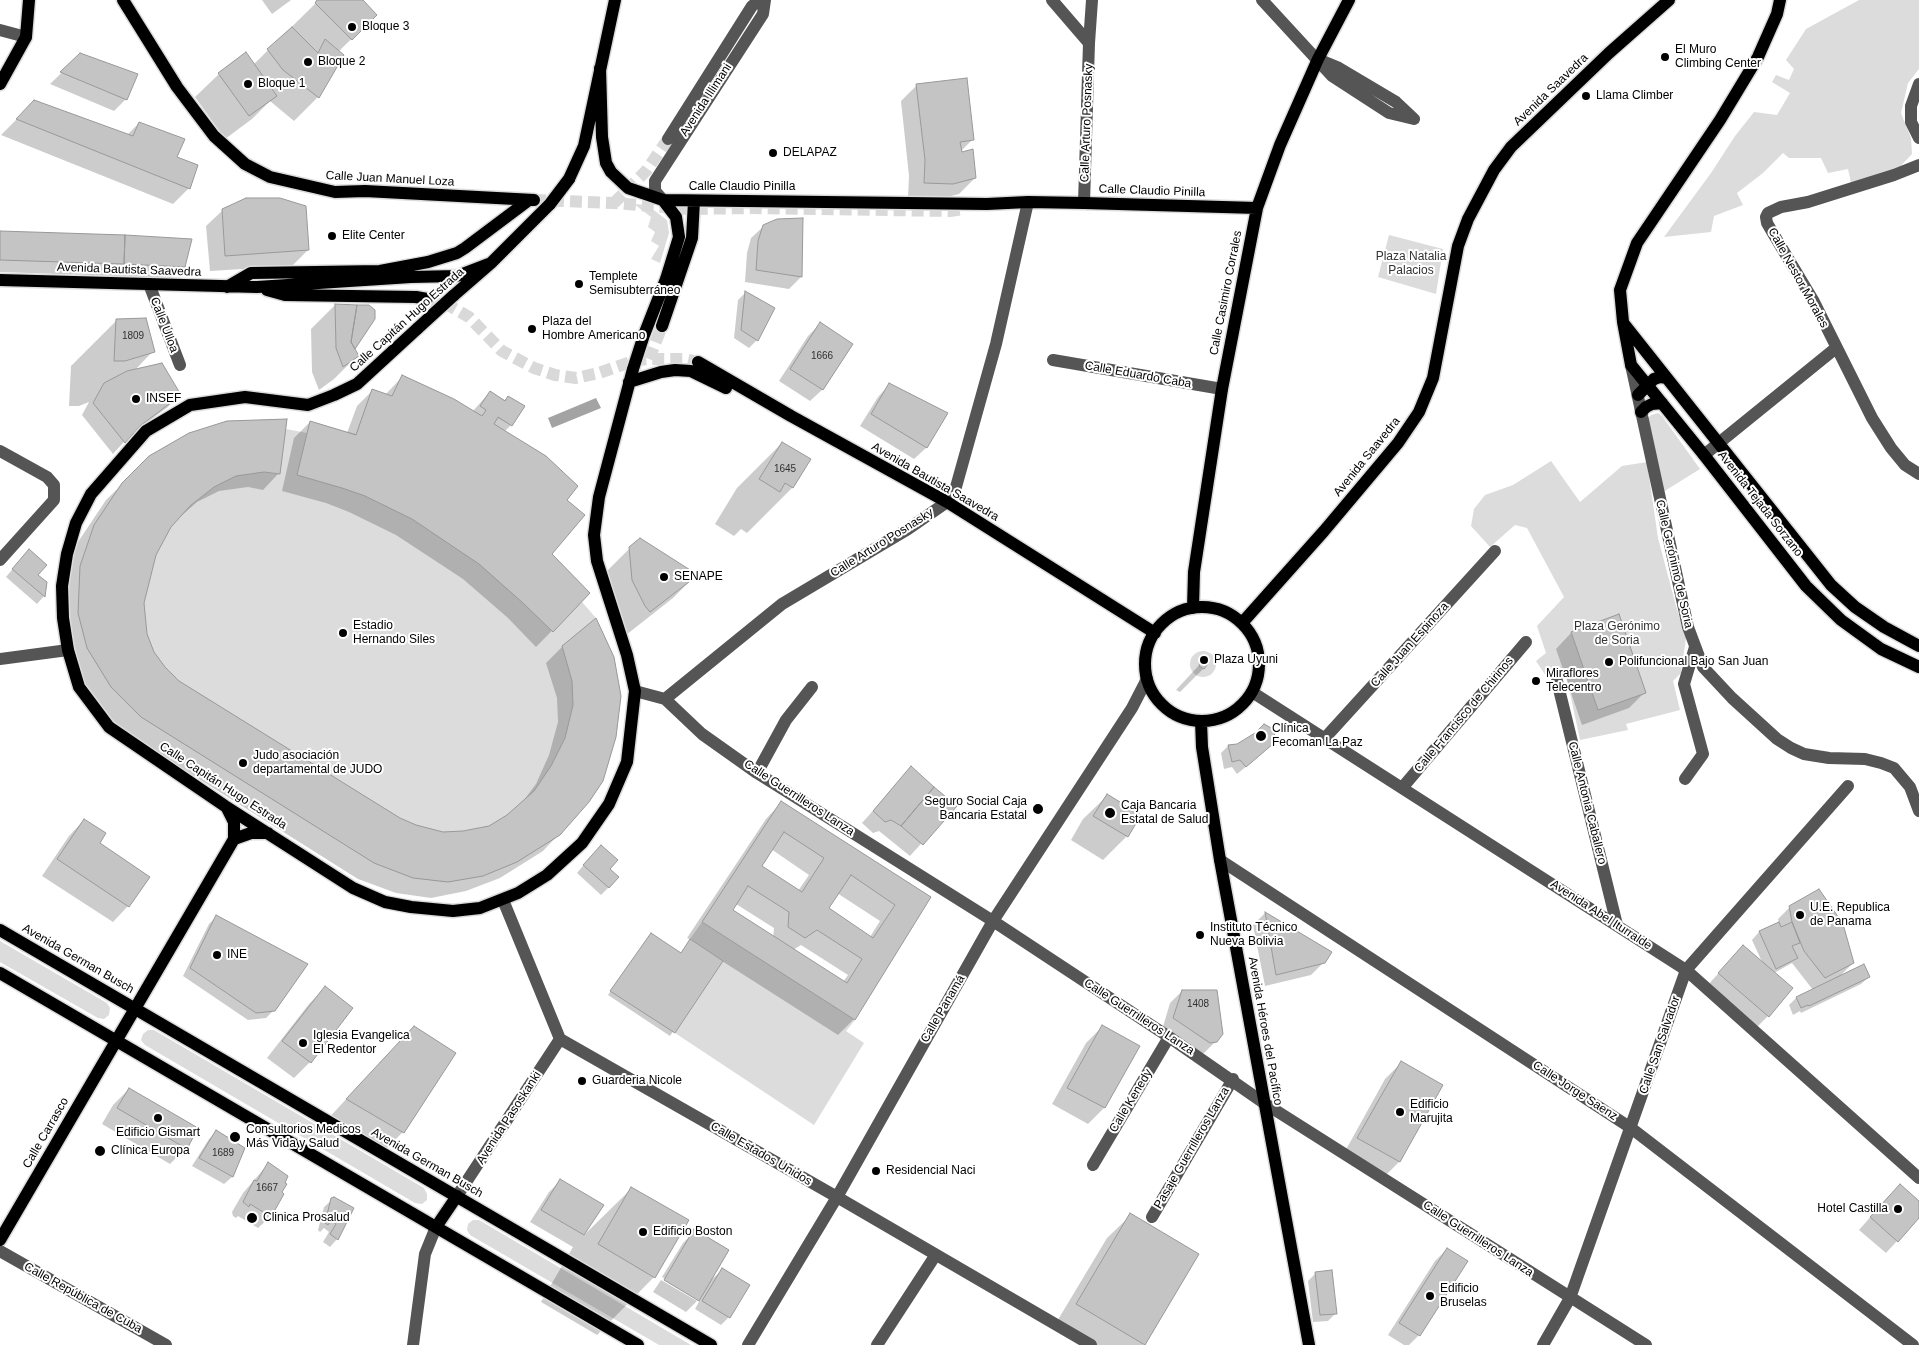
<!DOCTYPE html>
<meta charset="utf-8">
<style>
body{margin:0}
canvas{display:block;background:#fff}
</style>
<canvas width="1919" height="1345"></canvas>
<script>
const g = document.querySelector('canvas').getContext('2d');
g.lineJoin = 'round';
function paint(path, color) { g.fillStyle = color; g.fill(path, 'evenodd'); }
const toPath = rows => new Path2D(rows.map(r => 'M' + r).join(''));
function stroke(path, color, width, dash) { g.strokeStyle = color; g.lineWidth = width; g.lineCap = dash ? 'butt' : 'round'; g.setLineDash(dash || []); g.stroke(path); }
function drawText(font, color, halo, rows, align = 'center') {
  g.font = font + ' Helvetica,sans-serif'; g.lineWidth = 4; g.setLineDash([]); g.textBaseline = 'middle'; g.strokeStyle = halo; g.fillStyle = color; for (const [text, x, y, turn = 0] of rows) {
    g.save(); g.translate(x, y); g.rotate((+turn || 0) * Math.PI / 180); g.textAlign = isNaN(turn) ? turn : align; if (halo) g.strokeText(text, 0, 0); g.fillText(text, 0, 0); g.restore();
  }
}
paint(toPath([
 [1859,0,1919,0,1919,69,1908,83,1901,113,1911,138,1912,154,1894,173,1851,183,1848,169,1828,173,1821,158,1789,158,1783,153,1763,173,1737,193,1743,205,1714,216,1711,232,1664,237,1711,173,1735,136,1754,112,1777,115,1790,93,1772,82,1776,75,1789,80,1794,69,1786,60,1806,29],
 [634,204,647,205,667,220,669,233,660,263,651,259,659,246,651,241,655,232,648,227,651,217],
 [1389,235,1443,249,1436,294,1378,277],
 [402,375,454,399,482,416,486,410,480,406,490,391,505,400,508,396,525,406,512,426,498,418,494,424,546,456,578,486,567,500,585,515,552,554,590,593,582,602,596,618,614,657,621,696,616,737,603,781,589,802,560,835,517,862,483,876,448,882,413,878,374,863,141,717,111,687,87,648,78,613,80,566,94,525,122,483,149,456,189,433,227,421,287,419,286,429,307,433,310,421,356,434,372,389,392,396],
 [1658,413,1662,416,1700,469,1663,492,1648,418,1651,415],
 [1551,461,1580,502,1622,466,1647,462,1658,538,1676,606,1686,638,1681,673,1673,681,1680,710,1626,724,1628,730,1580,740,1566,674,1546,676,1536,661,1546,653,1537,626,1564,597,1527,528,1515,525,1490,547,1471,526,1474,509,1485,495,1513,485],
 '1190 664a13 13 0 1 1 26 0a13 13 0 1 1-26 0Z',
 [702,922,855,1020,846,1031,864,1043,814,1125,675,1033,723,961,690,939],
 [0,941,107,1003,110,1008,109,1015,104,1019,98,1018,0,962],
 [148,1030,154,1030,424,1188,427,1194,427,1200,422,1204,415,1203,145,1045,141,1040,143,1034],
 [473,1220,479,1220,691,1345,659,1345,470,1235,467,1230,468,1224]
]), '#dcdcdc');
paint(toPath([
 [596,398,601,408,552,428,548,418]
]), '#a3a3a3');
paint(toPath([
 [262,0,291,0,272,14],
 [319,0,361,0,376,15,338,52,342,56,318,97,294,121,270,101,252,119,225,139,195,97,219,74,253,65],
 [80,55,126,99,114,111,50,84],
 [917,85,973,139,958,154,975,178,959,194,936,200,908,198,909,176,901,101],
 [35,101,127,135,139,123,175,158,189,188,173,204,1,135],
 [223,210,308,250,292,266,210,271,206,226],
 [764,226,801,277,789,289,745,282,747,253,751,238],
 [0,233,184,266,172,278,0,272],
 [745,293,757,340,749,348,734,338,738,300],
 [335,305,374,318,353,349,357,356,334,379,319,390,312,372,311,329],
 [116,321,153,351,135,370,179,395,168,407,132,433,113,454,82,415,89,402,79,406,69,406,71,366],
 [820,324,852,344,822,390,810,401,779,381,808,336],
 [402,377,472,412,490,392,504,401,508,397,511,425,504,432,565,500,551,554,589,593,536,647,508,618,463,579,396,535,349,512,326,503,282,491,294,438,310,422,347,433,357,406,373,390,385,395],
 [889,385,947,414,926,448,914,459,860,426,878,397],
 [782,443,809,460,792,488,747,533,741,529,734,536,715,524,737,488],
 [150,457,278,474,263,490,248,487,219,491,197,502,170,526,154,555,143,602,146,634,153,652,164,667,179,682,400,819,416,827,443,833,463,832,490,827,508,816,521,804,536,784,549,755,558,722,557,698,546,663,562,647,595,620,559,834,543,851,500,878,466,891,431,898,396,893,358,879,126,733,95,703,72,665,64,583,78,542,106,500],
 [630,548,696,575,673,598,626,635,606,572],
 [21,559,45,583,44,596,37,604,6,577],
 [1571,633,1645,692,1629,708,1582,725,1556,649],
 [1202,662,1206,664,1203,669,1180,692,1176,690],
 [1237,745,1264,752,1237,774,1232,767,1224,769,1221,753,1228,746],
 [911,768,955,806,910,856,879,831,873,833,862,823],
 [1107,796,1127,836,1103,860,1071,840,1083,819],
 [781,803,929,898,854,1019,838,1035,722,961,670,1036,608,995,648,938,680,954,691,940,687,938,766,819],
 [771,849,809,875,798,891,760,866],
 [837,893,880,921,870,937,827,908],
 [736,904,774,928,773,938,731,911],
 [801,945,848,975,843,982,793,950],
 [84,820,98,844,128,906,113,922,42,876,69,836],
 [593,854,608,870,609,887,601,895,577,873],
 [1790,907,1853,963,1840,976,1869,977,1861,984,1801,1013,1800,1011,1793,1015,1789,1005,1796,998,1813,990,1792,963,1774,973,1768,1016,1756,1028,1707,986,1743,946,1763,964,1752,940,1759,932,1779,923,1778,919],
 [1265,913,1330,953,1324,962,1311,975,1265,986,1253,925],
 [217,916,274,1010,266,1018,248,1020,183,976,209,924],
 [325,988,352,1009,310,1062,294,1078,267,1058,309,1004],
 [1182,991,1216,1041,1204,1053,1197,1055,1162,1030,1170,1003],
 [1102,1027,1138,1047,1104,1108,1088,1124,1052,1104,1086,1043],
 [391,1051,403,1132,379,1155,324,1123],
 [1401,1063,1441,1086,1399,1162,1383,1178,1343,1155,1385,1079],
 [129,1089,186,1148,170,1164,102,1124,113,1105],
 [216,1132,244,1148,232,1177,224,1184,192,1166,209,1139],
 [268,1164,287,1176,281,1193,283,1194,270,1217,258,1228,238,1216,236,1218,233,1216,232,1212,243,1193],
 [560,1181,584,1235,631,1189,654,1277,597,1335,541,1302,573,1247,530,1222,549,1192],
 [1888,1197,1919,1202,1919,1217,1886,1253,1859,1230],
 [334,1198,337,1239,330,1247,323,1242,329,1232,324,1228,320,1232,318,1230,324,1207],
 [1131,1215,1197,1255,1143,1345,1081,1345,1053,1328,1107,1238],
 [695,1231,710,1281,722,1270,729,1317,721,1325,695,1309,702,1296,686,1312,653,1292,661,1280,697,1301,697,1298,662,1277,683,1243],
 [1447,1249,1466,1261,1419,1335,1409,1345,1404,1345,1388,1335,1435,1261],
 [1316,1273,1336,1313,1328,1321,1313,1322,1308,1281]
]), '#0003');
const building = toPath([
 [317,0,363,0,377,15,352,40,315,3,317,0],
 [292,27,318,53,325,39,344,55,319,98,283,70,267,49,292,27],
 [246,52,277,96,249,116,218,73,246,52],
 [80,53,138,74,127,100,60,72,80,53],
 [967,78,974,140,960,142,962,152,973,149,976,178,953,184,924,183,925,160,916,84,967,78],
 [34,100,133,136,139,122,185,139,177,157,198,165,190,189,16,119,34,100],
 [246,198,280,198,306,206,309,250,225,256,222,209,246,198],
 [803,218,802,277,756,270,758,241,763,225,777,219,803,218],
 [0,231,125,235,124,264,0,260,0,231],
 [125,235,192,239,185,267,124,264,125,235],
 [745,291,775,308,758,341,741,330,745,291],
 [335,304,357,305,351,342,359,356,343,367,336,348,335,304],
 [357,305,369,305,375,310,375,319,355,349,351,342,357,305],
 [146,318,155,352,125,361,114,361,116,319,146,318],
 [820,322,853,344,823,390,790,369,820,322],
 [162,363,181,395,140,426,125,443,93,403,104,383,127,371,162,363],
 [402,375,454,399,482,416,486,410,480,406,490,391,505,401,508,396,525,406,512,426,498,417,494,424,546,456,578,486,567,500,585,515,552,554,590,593,553,632,523,603,479,564,412,519,365,496,342,488,297,475,310,421,356,435,372,389,392,396,402,375],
 [889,383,948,413,927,448,871,414,889,383],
 [287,419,280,474,264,472,236,476,214,487,190,506,171,527,156,555,144,603,147,634,154,652,165,667,179,681,400,818,416,825,443,832,463,831,489,826,507,815,534,791,551,766,565,738,573,705,572,681,562,646,596,618,614,657,621,696,616,737,603,781,589,802,560,835,517,862,483,876,448,882,413,878,374,863,141,717,111,687,87,648,78,613,80,566,94,525,122,483,149,456,189,433,227,421,287,419],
 [782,442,811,459,793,488,785,483,780,492,759,479,782,442],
 [640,538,698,575,650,612,645,606,632,580,629,547,640,538],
 [29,549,47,565,38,575,47,582,45,597,12,569,29,549],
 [1619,614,1646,693,1598,710,1571,632,1619,614],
 [1202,660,1208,664,1204,669,1199,666,1202,660],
 [1264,724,1277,731,1271,739,1273,744,1246,767,1240,760,1232,762,1228,745,1237,744,1255,733,1264,724],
 [911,766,934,787,901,826,891,820,885,822,873,811,911,766],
 [934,787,957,806,923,845,901,826,934,787],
 [1107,794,1141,815,1128,837,1093,816,1107,794],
 [781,801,931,897,855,1020,702,922,781,801],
 [784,832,824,858,802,892,762,866,784,832],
 [851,875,895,905,873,938,829,908,851,875],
 [748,886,789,912,788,927,805,938,817,930,862,959,847,983,733,910,748,886],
 [84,819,106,833,100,843,150,877,129,907,57,859,84,819],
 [601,845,618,860,610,869,619,877,609,888,583,865,601,845],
 [1819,889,1843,924,1854,963,1825,978,1804,951,1792,922,1789,906,1819,889],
 [1265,912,1332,952,1325,963,1276,975,1265,912],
 [216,915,308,964,275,1011,256,1013,190,968,216,915],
 [1779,922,1781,927,1792,922,1800,943,1792,946,1798,958,1776,969,1759,931,1779,922],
 [651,933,681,953,690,939,723,961,675,1033,610,991,651,933],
 [1743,945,1793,988,1769,1017,1718,973,1743,945],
 [1864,964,1870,977,1809,1006,1808,1005,1801,1008,1796,997,1864,964],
 [325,986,353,1008,311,1063,282,1041,325,986],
 [1182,990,1217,990,1223,1034,1217,1042,1210,1043,1173,1018,1182,990],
 [1102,1025,1140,1046,1105,1108,1067,1088,1102,1025],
 [414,1026,456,1053,404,1133,346,1099,414,1026],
 [1401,1061,1443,1085,1400,1162,1357,1138,1401,1061],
 [129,1088,198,1128,187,1149,117,1108,129,1088],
 [216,1130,245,1148,233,1177,199,1158,216,1130],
 [268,1162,288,1176,285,1183,287,1184,282,1192,284,1194,271,1217,250,1204,249,1207,243,1202,254,1180,257,1181,268,1162],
 [560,1179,604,1205,584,1235,541,1210,560,1179],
 [1900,1184,1919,1201,1919,1218,1898,1242,1870,1217,1900,1184],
 [631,1187,689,1220,655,1278,598,1244,631,1187],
 [334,1197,354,1208,338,1240,330,1234,336,1224,331,1220,328,1225,325,1223,331,1198,334,1197],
 [1130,1213,1199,1254,1145,1345,1076,1304,1130,1213],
 [694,1229,729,1250,699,1301,664,1280,694,1229],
 [1447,1248,1468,1261,1420,1336,1399,1323,1447,1248],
 [722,1268,750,1285,730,1318,702,1301,722,1268],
 [1332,1270,1337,1314,1320,1315,1315,1272,1332,1270]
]);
paint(building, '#c4c4c4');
stroke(building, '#999', 1);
stroke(toPath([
 [614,203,646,171,668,139]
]), '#d9d9d9', 12, [12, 6]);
stroke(toPath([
 [534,200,614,203,689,209,753,208,950,211,964,209],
 [427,299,450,306,469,317,502,351,534,368,555,375,576,378,599,373,636,360,649,359,684,359,698,362],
 [649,359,662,326]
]), '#d9d9d9', 12, [12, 6]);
const major = toPath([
 [123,0,177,87,214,136,245,164,270,177,335,192,365,191,534,200],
 [1780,0,1777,14,1758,57,1720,120,1637,243,1620,290,1623,322,1631,365,1704,455,1806,586,1841,620,1881,649,1919,667],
 [600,68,602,137,606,163,611,172,628,188,663,200,987,204,1028,202,1084,203,1257,208],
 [0,84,26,37,29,0],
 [569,179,584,146,615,0],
 [0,280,257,287,411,277,457,276,491,263],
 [227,287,251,273,380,271,428,262,457,253,465,248,529,200],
 [267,290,285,295,416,297,427,299],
 [453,296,491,263,550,204],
 [1624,324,1831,585,1855,607,1884,627,1919,646],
 [662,326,692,238,694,201],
 [418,328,357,384,334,395,308,405,245,397,190,405,146,431,91,494,76,523,67,554,62,586,63,618,68,650,79,687,109,727,225,806,353,888,385,902,411,907,453,911,480,908,518,893,547,875,582,843,609,804,627,762,635,691,627,655,597,561,594,535,599,497,633,369],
 [644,335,666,279,679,237,676,217,663,200],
 [698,362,791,416,947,502,1155,633],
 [629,382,661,372,675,370,691,371,726,388],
 [1638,395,1654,379,1660,377,1667,378],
 [1641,412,1646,407,1652,404,1662,403],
 '1145 664a57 57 0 1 1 114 0a57 57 0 1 1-114 0Z',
 [1193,608,1194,572,1222,389,1257,208,1280,145,1318,59,1349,0],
 [1242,623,1324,531,1398,443,1419,412,1433,378,1458,246,1468,219,1494,170,1511,147,1609,53,1669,0],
 [1201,721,1202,747,1220,860,1309,1345],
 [234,839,251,833,268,833],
 [0,930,711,1345],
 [0,973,638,1345],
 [436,1227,457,1196],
 [0,1240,234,839,234,822,227,808]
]);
stroke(major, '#dbdbdb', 15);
stroke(toPath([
 [1052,0,1089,43],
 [1262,0,1332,76,1389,113,1414,119],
 [0,30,26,37],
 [1320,60,1337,67,1396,102,1413,118],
 [1919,84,1911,106,1911,122,1919,138],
 [668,139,752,6,760,0],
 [1919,165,1894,175,1808,202,1781,207,1768,213,1766,217,1767,223,1774,235,1813,300,1872,418,1891,448,1905,465,1919,474],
 [663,200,655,191,655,181,763,14,765,0],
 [1084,203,1089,43,1092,0],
 [149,284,180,365],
 [1053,360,1222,389],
 [1631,365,1688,627,1703,667,1732,698,1777,739,1791,748,1804,754,1829,758,1865,759,1881,763,1894,768,1910,787,1919,811],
 [0,451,47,477,54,485,54,500,0,560],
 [1704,455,1836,348],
 [0,659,68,650],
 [1557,681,1617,925],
 [635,691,665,699,702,734,757,773,993,921,1169,1037,1264,1103,1646,1345],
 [1252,692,1686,970,1919,1178],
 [665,699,782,604,908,529,947,502,956,487,996,344,1028,202],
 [1324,739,1495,551],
 [757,773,786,720,812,687],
 [1685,779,1703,754,1684,684,1695,647],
 [1402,788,1526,642],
 [1220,860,1631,1128,1913,1345],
 [503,900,560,1039,837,1197,1091,1345],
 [1093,1165,1169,1037],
 [457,1196,560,1039],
 [1152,1217,1233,1079],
 [0,1251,166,1345],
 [413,1345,425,1254,436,1227],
 [748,1345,837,1197,993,921,1132,708,1147,679],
 [877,1345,935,1256],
 [1543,1345,1570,1298,1686,970,1848,786]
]), '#555', 12);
stroke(major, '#000', 12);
const majorBridge = toPath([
 [550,204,569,179],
 [418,328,453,296],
 [633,369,644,335]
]);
stroke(majorBridge, '#dbdbdb', 15, []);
stroke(majorBridge, '#000', 12);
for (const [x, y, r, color] of [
 [352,27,5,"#000"],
 [1665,57,5,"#000"],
 [308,62,5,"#000"],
 [248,84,5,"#000"],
 [1586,96,5,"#000"],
 [773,153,5,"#000"],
 [332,236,5,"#000"],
 [579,284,5,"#000"],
 [532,329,5,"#000"],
 [136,399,5,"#000"],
 [664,577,5,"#000"],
 [343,633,5,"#000"],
 [1204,660,5,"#000"],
 [1609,662,5,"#000"],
 [1536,681,5,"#000"],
 [1261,736,6,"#000"],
 [243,763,5,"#000"],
 [1038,809,6,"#000"],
 [1110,813,6,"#000"],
 [1800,915,5,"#000"],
 [1200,935,5,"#000"],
 [217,955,5,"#000"],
 [303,1043,5,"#000"],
 [582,1081,5,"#000"],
 [1400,1112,5,"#000"],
 [158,1118,5,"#000"],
 [235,1137,6,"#000"],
 [100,1151,6,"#000"],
 [876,1171,5,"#000"],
 [1898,1209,5,"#000"],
 [252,1218,6,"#000"],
 [643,1232,5,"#000"],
 [1430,1296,5,"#000"]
]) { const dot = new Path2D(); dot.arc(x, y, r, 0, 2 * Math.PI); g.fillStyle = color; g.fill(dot); stroke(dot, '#fff', 2); }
drawText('10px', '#313131', null, [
 ["1809",133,336],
 ["1666",822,356],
 ["1645",785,469],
 ["1408",1198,1004],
 ["1689",223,1153],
 ["1667",267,1188]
]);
drawText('12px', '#000', '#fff', [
 ["Bloque 3",362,27],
 ["El Muro",1675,50],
 ["Climbing Center",1675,64],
 ["Bloque 2",318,62],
 ["Bloque 1",258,84],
 ["Llama Climber",1596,96],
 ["DELAPAZ",783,153],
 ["Elite Center",342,236],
 ["Templete",589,277],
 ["Semisubterráneo",589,291],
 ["Plaza del",542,322],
 ["Hombre Americano",542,336],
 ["INSEF",146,399],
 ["SENAPE",674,577],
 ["Estadio",353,626],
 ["Hernando Siles",353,640],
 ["Plaza Uyuni",1214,660],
 ["Polifuncional Bajo San Juan",1619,662],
 ["Miraflores",1546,674],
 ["Telecentro",1546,688],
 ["Clínica",1272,729],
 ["Fecoman La Paz",1272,743],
 ["Judo asociación",253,756],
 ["departamental de JUDO",253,770],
 ["Seguro Social Caja",1027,802,"right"],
 ["Bancaria Estatal",1027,816,"right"],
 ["Caja Bancaria",1121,806],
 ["Estatal de Salud",1121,820],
 ["U.E. Republica",1810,908],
 ["de Panama",1810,922],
 ["Instituto Técnico",1210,928],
 ["Nueva Bolivia",1210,942],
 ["INE",227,955],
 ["Iglesia Evangelica",313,1036],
 ["El Redentor",313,1050],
 ["Guarderia Nicole",592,1081],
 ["Edificio",1410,1105],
 ["Marujita",1410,1119],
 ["Consultorios Medicos",246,1130],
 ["Más Vida y Salud",246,1144],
 ["Edificio Gismart",158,1133,"center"],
 ["Clínica Europa",111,1151],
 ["Residencial Naci",886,1171],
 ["Hotel Castilla",1888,1209,"right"],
 ["Clinica Prosalud",263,1218],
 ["Edificio Boston",653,1232],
 ["Edificio",1440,1289],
 ["Bruselas",1440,1303]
], 'left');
drawText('12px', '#000', '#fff', [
 ["Avenida Saavedra",1551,90,-44],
 ["Avenida Illimani",706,100,-57],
 ["Calle Arturo Posnasky",1087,123,-88],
 ["Calle Juan Manuel Loza",390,179,3],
 ["Calle Claudio Pinilla",742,187],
 ["Calle Claudio Pinilla",1152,191,2],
 ["Avenida Bautista Saavedra",129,270,2],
 ["Calle Nestor Morales",1798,278,61],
 ["Calle Casimiro Corrales",1226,293,-79],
 ["Calle Capitán Hugo Estrada",407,320,-42],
 ["Calle Ulloa",164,325,69],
 ["Calle Eduardo Caba",1138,375,10],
 ["Avenida Saavedra",1367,457,-51],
 ["Avenida Bautista Saavedra",935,482,30],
 ["Avenida Tejada Sorzano",1760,504,52],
 ["Calle Arturo Posnasky",882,543,-32],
 ["Calle Gerónimo de Soria",1674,564,77],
 ["Calle Juan Espinoza",1410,645,-48],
 ["Calle Francisco de Chirinos",1464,715,-50],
 ["Calle Capitán Hugo Estrada",223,786,33],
 ["Calle Guerrilleros Lanza",799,798,33],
 ["Calle Antonia Caballero",1587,803,76],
 ["Avenida Abel Iturralde",1601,915,33],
 ["Avenida German Busch",78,959,30],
 ["Calle Panamá",943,1009,-60],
 ["Calle Guerrilleros Lanza",1139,1017,33],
 ["Avenida Héroes del Pacífico",1265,1031,80],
 ["Calle San Salvador",1660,1045,-71],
 ["Calle Jorge Saenz",1575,1091,33],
 ["Calle Kenedy",1131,1101,-59],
 ["Avenida Pasoskanki",509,1118,-57],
 ["Calle Carrasco",46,1133,-60],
 ["Pasaje Guerrilleros Lanza",1192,1148,-60],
 ["Calle Estados Unidos",761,1154,30],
 ["Avenida German Busch",427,1163,30],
 ["Calle Guerrilleros Lanza",1478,1239,33],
 ["Calle República de Cuba",83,1298,29]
]);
drawText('12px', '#333', '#fff', [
 ["Plaza Natalia",1411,257],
 ["Palacios",1411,271],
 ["Plaza Gerónimo",1617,627],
 ["de Soria",1617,641]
]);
</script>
